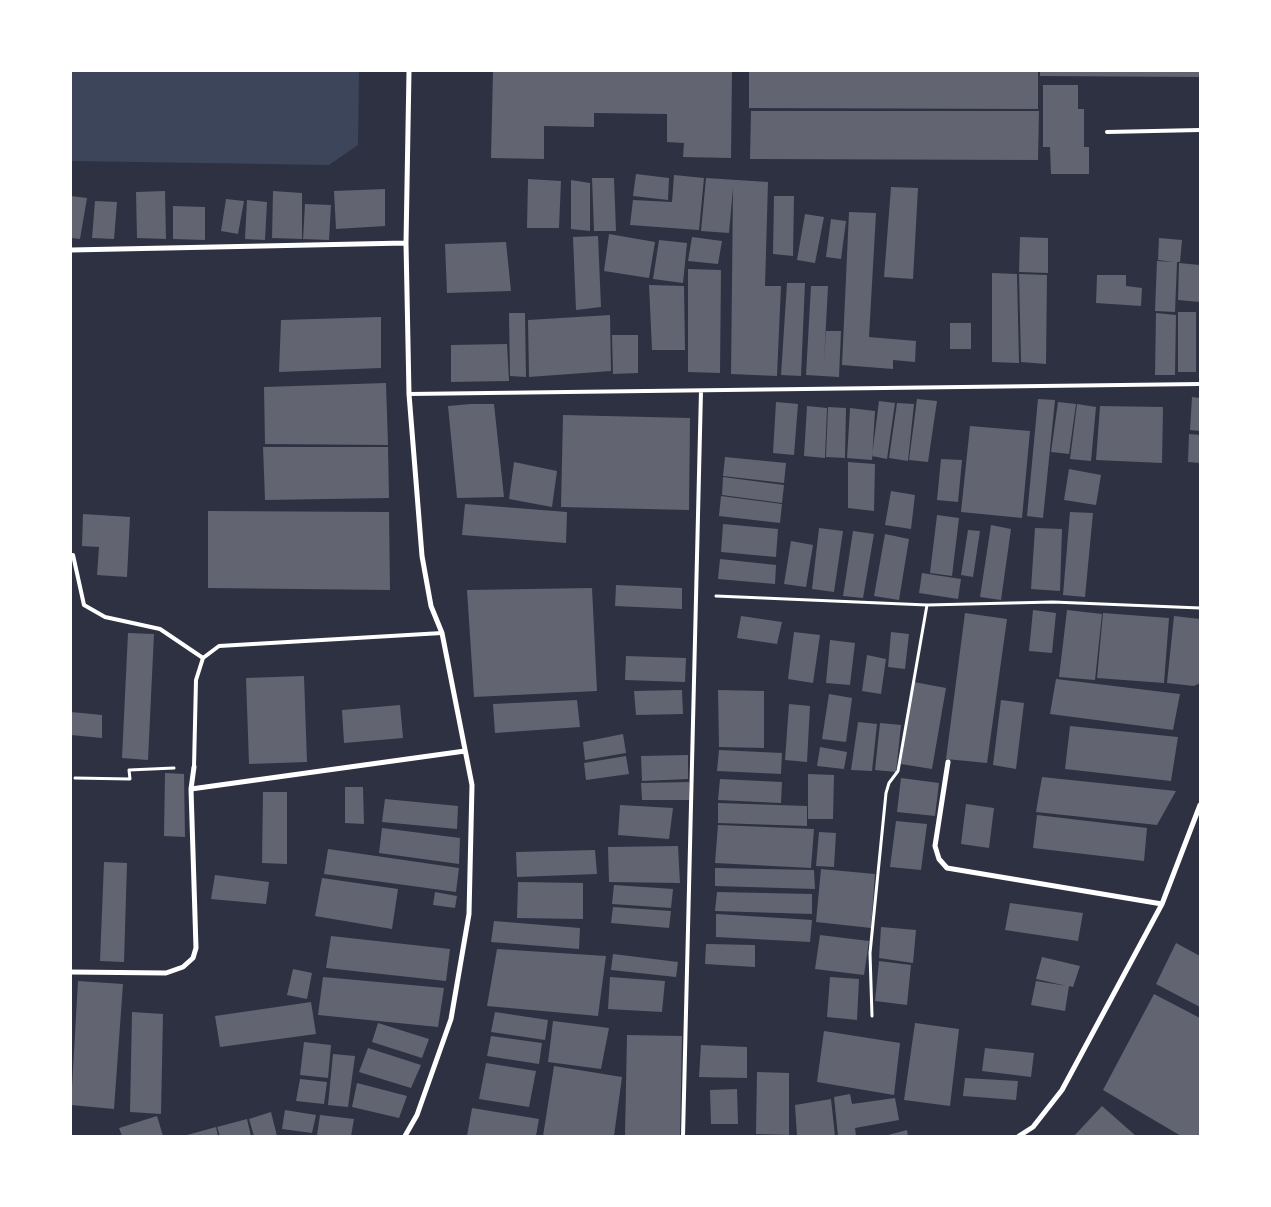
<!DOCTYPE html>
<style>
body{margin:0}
#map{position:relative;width:1271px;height:1207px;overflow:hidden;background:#2d3142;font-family:Jost,sans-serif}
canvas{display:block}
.frame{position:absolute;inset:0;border:72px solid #fff;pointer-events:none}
</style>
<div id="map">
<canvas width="1271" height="1207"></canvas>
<div class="frame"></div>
</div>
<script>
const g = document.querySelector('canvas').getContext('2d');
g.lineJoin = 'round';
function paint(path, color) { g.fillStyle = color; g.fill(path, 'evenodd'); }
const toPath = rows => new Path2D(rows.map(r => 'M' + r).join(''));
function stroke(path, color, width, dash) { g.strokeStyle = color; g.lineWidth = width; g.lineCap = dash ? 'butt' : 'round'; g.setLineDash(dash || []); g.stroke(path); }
paint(toPath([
 [71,71,359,71,358,145,329,165,71,161]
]), '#3c4559');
paint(toPath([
 [493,71,732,71,731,158,683,157,684,143,667,142,667,114,594,113,594,127,544,126,544,159,491,158],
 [749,71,1038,71,1038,109,749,108],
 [1040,71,1200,71,1200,77,1040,76],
 [1043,85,1078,85,1078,109,1084,109,1084,147,1089,147,1089,174,1051,174,1050,147,1043,147],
 [751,111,1039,111,1038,160,750,159],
 [636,174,669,178,668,200,633,196],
 [674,175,704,178,699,230,630,225,633,200,672,202],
 [592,178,614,178,616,231,594,231],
 [706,178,768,182,765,286,781,286,777,376,731,374,733,188,729,233,701,231],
 [528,179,561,181,559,228,527,228],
 [571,180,590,183,590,231,571,229],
 [891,187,918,188,913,279,884,277],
 [385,189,385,226,336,229,334,191],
 [165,191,166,239,137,238,136,192],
 [273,191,302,193,302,239,272,238],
 [71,196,87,198,80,239,71,238],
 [774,196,794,196,793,256,773,254],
 [226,199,244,201,238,234,221,231],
 [247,200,267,202,265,240,245,239],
 [95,201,117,202,114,239,92,238],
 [305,204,331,205,329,240,303,239],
 [173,206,205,207,205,240,173,239],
 [849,212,876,213,869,337,916,341,915,362,893,360,893,369,842,365],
 [805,214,824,217,815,263,797,260],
 [831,219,846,221,841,259,826,257],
 [609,234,655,242,649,278,604,271],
 [598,236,601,307,576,310,573,237],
 [692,237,722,241,718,264,688,261],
 [1020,237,1048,238,1048,273,1019,272],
 [1159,238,1182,240,1180,262,1177,262,1175,312,1155,311,1157,261,1174,262,1158,260],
 [659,240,687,243,683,283,653,279],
 [506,242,511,291,447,293,445,244],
 [1179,263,1200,265,1200,302,1178,300],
 [688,269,721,270,720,373,688,372],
 [992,273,1017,274,1019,363,992,362],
 [1019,274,1047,275,1046,364,1021,362],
 [1097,275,1126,275,1126,286,1142,288,1141,306,1096,303],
 [787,283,805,283,801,376,781,375],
 [649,285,684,286,685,350,652,350],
 [811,286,828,286,824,362,826,331,841,331,839,377,806,375],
 [1178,312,1196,312,1196,372,1178,372],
 [509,313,525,313,526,377,510,376],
 [1156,313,1176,315,1175,375,1155,375],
 [610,315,611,371,529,377,528,320],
 [381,317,381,368,279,372,281,320],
 [950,323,971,323,971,349,950,349],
 [612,335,638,335,638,373,613,374],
 [507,344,509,381,451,382,451,345],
 [386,383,388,445,265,444,264,387],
 [1192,397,1200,398,1200,431,1190,430],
 [917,399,937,401,928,462,909,460],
 [1038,399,1055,400,1043,518,1027,516],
 [879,401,895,403,887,459,872,456],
 [776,402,798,404,794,455,773,453],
 [1058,402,1076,404,1069,454,1051,452],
 [897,403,914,404,908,461,889,458],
 [471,404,494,404,504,497,457,498,448,406],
 [1077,404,1096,407,1091,461,1070,459],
 [807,406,827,408,825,458,804,456],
 [1100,406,1163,407,1162,463,1096,460],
 [828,407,846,408,845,458,826,457],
 [850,408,875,411,872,460,847,458],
 [563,415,690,418,689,510,561,507],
 [970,426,1030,431,1022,518,961,512],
 [1189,434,1200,435,1200,463,1188,462],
 [263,447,388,447,389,498,265,500],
 [725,457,786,463,784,483,723,476],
 [941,459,962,460,958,502,937,500],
 [514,462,557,471,552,507,509,499],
 [848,462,875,464,874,511,848,508],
 [1069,469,1101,475,1096,505,1064,500],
 [723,477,784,485,782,503,722,495],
 [891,491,915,495,911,529,885,525],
 [721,496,782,504,780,523,719,516],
 [465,504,567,512,566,543,462,535],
 [208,511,389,512,390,590,208,588],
 [1070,512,1093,513,1085,597,1063,595],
 [83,514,130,517,127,577,97,575,99,547,82,546],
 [937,515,959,518,952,576,930,573],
 [723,524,778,529,776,557,721,552],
 [991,525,1011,529,1001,600,980,597],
 [819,528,843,531,834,592,812,589],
 [1035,528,1062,529,1060,591,1031,589],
 [968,530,980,531,973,577,961,575],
 [853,531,874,534,863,598,843,596],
 [885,534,909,539,899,600,874,596],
 [791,541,813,545,806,587,784,584],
 [720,559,776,565,775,584,718,579],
 [922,573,961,579,958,599,919,593],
 [616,585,682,588,682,609,615,606],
 [592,588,597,691,474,697,467,590],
 [1033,610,1056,613,1052,653,1029,651],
 [1067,610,1102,614,1095,680,1059,677],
 [965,613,1007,619,987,763,946,759],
 [1103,613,1169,618,1164,683,1097,678],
 [741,616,782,622,777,644,737,638],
 [1174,616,1200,619,1200,683,1194,686,1167,683],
 [794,632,820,635,813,683,788,679],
 [891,632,909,634,905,669,888,667],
 [128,633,154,634,148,760,122,758],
 [830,640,855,643,850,685,826,683],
 [867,655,886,659,881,694,862,691],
 [626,656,686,658,685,682,625,680],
 [304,676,307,762,249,764,246,678],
 [1056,679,1180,694,1173,730,1050,714],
 [914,682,946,688,932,769,901,764],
 [682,690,683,714,636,715,634,691],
 [718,690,764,691,764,748,719,747],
 [829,694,852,698,846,742,822,739],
 [577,700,580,727,495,733,493,704],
 [1001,700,1024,703,1016,769,993,765],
 [789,704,810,706,807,762,785,760],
 [400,705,403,738,344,743,342,710],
 [71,712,102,715,102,738,71,735],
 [858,722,877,724,872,771,851,770],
 [880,723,901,725,896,772,875,770],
 [1070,726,1178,737,1171,781,1065,769],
 [623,734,626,753,585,760,583,742],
 [820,747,847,752,844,769,817,766],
 [719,750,782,753,781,774,717,771],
 [688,755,688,779,642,781,641,756],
 [626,756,629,774,586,780,584,763],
 [165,773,184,774,185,837,164,836],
 [808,774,834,775,833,819,808,819],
 [1042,777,1176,791,1157,825,1036,812],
 [901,778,939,783,935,816,897,812],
 [720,779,782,782,781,803,718,800],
 [689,782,689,800,642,800,641,783],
 [345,787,363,787,364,824,345,823],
 [263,792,287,792,287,864,262,863],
 [385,799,458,806,457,829,382,822],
 [718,803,807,806,807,826,718,823],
 [966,804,994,808,989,848,961,844],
 [620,805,673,808,669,839,618,835],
 [1037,815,1147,828,1144,861,1033,848],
 [896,821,927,824,921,870,890,867],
 [718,825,814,829,811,868,715,863],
 [382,828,460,838,459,864,379,853],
 [819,832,836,833,834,867,816,866],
 [678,846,680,883,609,882,608,847],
 [328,849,459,868,456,892,324,874],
 [595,850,597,874,517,877,516,852],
 [104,862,127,863,124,962,100,961],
 [715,868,814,870,815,889,715,886],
 [821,869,875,874,871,928,816,922],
 [215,875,269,882,266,904,211,899],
 [322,878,398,889,392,929,315,916],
 [518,882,583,883,583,919,517,918],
 [614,885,673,889,671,908,612,904],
 [435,892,457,896,455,908,433,905],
 [717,892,812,894,812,914,715,911],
 [1010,903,1083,913,1078,941,1005,930],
 [613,907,671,911,669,928,611,923],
 [716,914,812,920,810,942,716,937],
 [494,921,580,928,579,949,491,942],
 [881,927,916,930,913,963,879,958],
 [820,935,869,941,864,975,815,969],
 [331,936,450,949,446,981,326,968],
 [1176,943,1200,956,1200,1007,1156,984],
 [706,944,755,945,755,967,705,964],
 [497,949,606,956,598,1016,487,1006],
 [613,954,678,962,676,977,611,970],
 [1042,957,1080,966,1073,987,1069,986,1065,1011,1031,1005,1036,981,1067,986,1036,979],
 [879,961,911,965,907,1005,875,1001],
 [293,969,312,973,307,999,287,995],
 [323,977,444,988,438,1027,318,1015],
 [610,977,665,981,662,1012,608,1009],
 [830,977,859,979,857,1020,827,1017],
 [78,981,123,984,114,1109,71,1105],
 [1154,994,1200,1018,1200,1136,1181,1136,1103,1090],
 [311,1002,316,1034,220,1047,215,1016],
 [132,1012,163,1014,161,1114,130,1112],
 [495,1012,548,1020,545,1040,491,1032],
 [553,1021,609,1028,601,1069,548,1062],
 [378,1023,429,1039,422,1058,372,1042],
 [915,1023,959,1029,950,1106,904,1100],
 [824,1031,900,1043,894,1095,817,1082],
 [627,1035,682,1036,680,1136,625,1136],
 [491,1036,542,1043,539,1064,487,1056],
 [304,1042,331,1045,328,1078,300,1075],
 [701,1045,747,1047,747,1078,699,1077],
 [368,1048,421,1065,411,1088,359,1072],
 [985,1048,1034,1053,1031,1077,982,1071],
 [333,1054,355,1056,348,1107,328,1105],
 [486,1063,536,1071,529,1107,479,1099],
 [554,1066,622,1077,614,1136,543,1136],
 [757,1072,789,1073,789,1135,756,1134],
 [965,1078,1018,1081,1016,1100,963,1096],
 [300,1079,327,1082,324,1104,296,1101],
 [357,1083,407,1096,399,1118,352,1107],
 [737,1089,738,1124,711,1124,710,1090],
 [850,1094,852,1104,895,1098,899,1120,855,1128,856,1136,838,1136,834,1097],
 [831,1099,835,1136,797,1136,795,1105],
 [1102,1106,1136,1136,1074,1136],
 [472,1108,539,1119,536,1136,467,1136],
 [285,1110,316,1115,312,1133,282,1129],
 [271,1112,277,1136,254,1136,249,1119],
 [320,1115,354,1119,351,1136,317,1135],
 [157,1116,163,1136,122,1136,119,1128],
 [247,1119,251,1136,220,1136,217,1127],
 [216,1127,218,1136,187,1136,187,1135],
 [907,1130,908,1136,889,1136,888,1135]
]), '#626471');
stroke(toPath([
 [716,596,927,605,1053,602,1200,608],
 [75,778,130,779,129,770,174,768],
 [872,1016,870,953,886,793,889,783,898,771,927,605]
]), '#fff', 3);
stroke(toPath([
 [1107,132,1200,130],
 [409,394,1200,384],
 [73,555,84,605,105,617,160,629,203,658],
 [194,767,196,680,203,658,219,646,442,633],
 [683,1136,701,391]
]), '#fff', 4);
stroke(toPath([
 [71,250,406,243],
 [948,762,935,846,939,859,947,868,1162,904],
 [191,789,465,751],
 [71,972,166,973,183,967,193,958,196,948,191,789,194,767],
 [405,1136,417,1115,451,1019,469,914,472,785,442,633,431,606,422,556,409,394,406,243,409,71],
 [1019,1136,1033,1127,1062,1090,1162,904,1200,805]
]), '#fff', 5);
</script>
